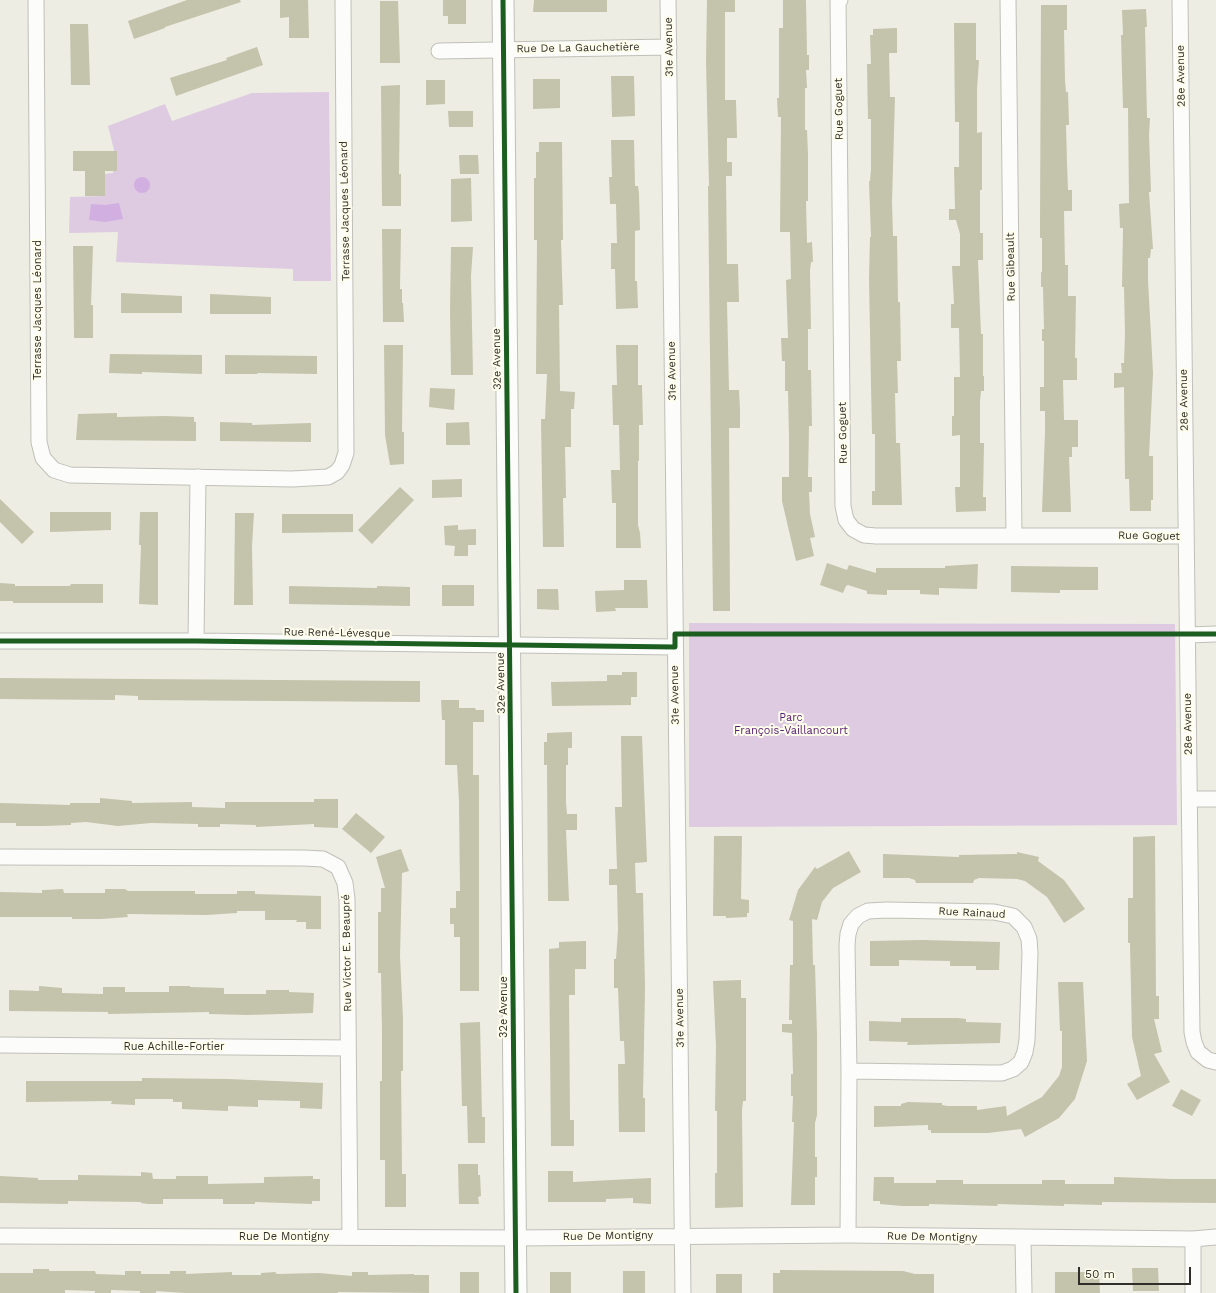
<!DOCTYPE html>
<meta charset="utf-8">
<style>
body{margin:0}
#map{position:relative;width:1216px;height:1293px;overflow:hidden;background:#edede3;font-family:"Work Sans",sans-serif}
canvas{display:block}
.scale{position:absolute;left:1078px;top:1267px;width:113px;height:18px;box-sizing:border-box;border:2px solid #2f2e28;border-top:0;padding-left:5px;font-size:12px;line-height:14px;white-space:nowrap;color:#2f2e28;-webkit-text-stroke:3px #fffeec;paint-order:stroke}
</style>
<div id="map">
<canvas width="1216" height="1293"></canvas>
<div class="scale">50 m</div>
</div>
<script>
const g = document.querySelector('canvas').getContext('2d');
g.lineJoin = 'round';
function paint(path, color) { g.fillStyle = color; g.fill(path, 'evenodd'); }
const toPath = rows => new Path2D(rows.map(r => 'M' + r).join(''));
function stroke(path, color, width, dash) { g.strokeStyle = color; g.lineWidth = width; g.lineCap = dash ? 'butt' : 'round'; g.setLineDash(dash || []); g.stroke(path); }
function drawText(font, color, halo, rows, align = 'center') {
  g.font = font + ' "Work Sans",sans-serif'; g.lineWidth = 4; g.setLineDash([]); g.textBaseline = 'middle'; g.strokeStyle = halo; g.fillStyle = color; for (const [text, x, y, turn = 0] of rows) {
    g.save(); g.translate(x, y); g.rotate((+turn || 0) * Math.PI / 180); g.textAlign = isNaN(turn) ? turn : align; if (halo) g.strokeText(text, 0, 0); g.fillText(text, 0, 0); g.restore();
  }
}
paint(toPath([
 [329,92,331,281,293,281,293,269,116,262,118,232,69,233,70,197,104,196,105,174,113,173,114,150,108,126,165,104,172,121,252,93],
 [689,623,1175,624,1177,825,689,827]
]), '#decbe2');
paint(toPath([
 '134 185a8 8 0 1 1 16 0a8 8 0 1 1-16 0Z',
 [119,203,123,219,105,222,89,220,91,204,105,205]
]), '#d2afe1');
paint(toPath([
 [187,0,240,0,241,2,165,27,165,28,134,39,128,21],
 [280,0,308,0,309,38,289,38,289,17,280,18],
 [443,0,466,0,466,24,448,24,448,16,443,16],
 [534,0,607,0,607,12,533,12],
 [707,0,735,0,735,12,725,12,725,100,736,100,737,138,727,138,727,162,732,162,732,176,726,176,727,264,738,264,739,302,727,302,729,390,739,390,740,409,740,428,729,428,730,611,713,611,708,186,709,186,706,61],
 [783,0,806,0,807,55,809,55,809,70,806,70,807,88,805,88,805,130,807,130,808,154,808,201,806,201,807,243,812,242,813,262,811,262,810,271,811,329,808,329,808,370,811,370,812,426,809,426,808,477,812,477,812,492,809,492,810,514,815,537,810,538,814,556,796,561,782,501,782,477,789,477,789,438,788,391,785,391,785,361,782,361,781,338,788,338,786,280,791,279,790,232,780,232,781,117,778,117,777,98,779,98,779,28,783,28],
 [380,1,398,1,400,63,380,63],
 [1041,5,1067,5,1067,30,1064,30,1065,81,1066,92,1068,92,1069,125,1066,125,1067,163,1068,190,1072,190,1072,211,1064,211,1065,265,1068,265,1068,296,1076,296,1075,358,1077,358,1077,380,1063,380,1064,420,1078,420,1078,447,1072,447,1072,457,1069,457,1071,512,1042,512,1045,432,1045,411,1040,411,1040,387,1044,387,1044,341,1042,341,1042,329,1044,329,1043,287,1041,287,1041,272,1042,272,1042,238,1040,238,1040,220],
 [1146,9,1147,27,1145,27,1147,118,1150,118,1149,135,1151,192,1149,192,1153,249,1151,249,1150,258,1148,258,1148,280,1153,373,1149,456,1153,456,1153,500,1151,500,1151,511,1130,511,1129,479,1125,479,1124,387,1114,388,1114,373,1122,373,1121,363,1124,363,1125,334,1124,287,1122,287,1123,228,1120,228,1119,204,1129,203,1128,108,1123,108,1121,35,1123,35,1122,10],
 [954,23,976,23,976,60,979,60,977,89,977,133,982,132,982,190,980,190,980,233,983,233,983,260,978,260,981,334,983,334,983,376,984,376,984,391,981,391,980,401,980,443,984,443,983,497,986,497,986,511,956,512,955,487,960,487,960,435,952,436,952,416,954,416,954,377,960,377,959,328,951,328,951,304,954,304,952,266,960,266,960,234,956,220,949,220,949,209,955,209,954,167,959,167,959,122,955,122],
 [70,24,88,24,90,85,71,85],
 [897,28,897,53,889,53,890,97,895,97,892,202,893,236,897,236,898,302,900,302,901,361,897,361,898,393,895,393,896,443,900,443,902,505,872,505,872,491,875,491,875,434,872,434,871,384,869,279,870,237,871,237,869,181,870,181,871,169,871,119,868,119,867,64,871,64,870,35,873,35,873,29],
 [257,47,263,65,176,96,170,78,227,60,226,58],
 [611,76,634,76,635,116,612,117],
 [533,79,560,79,560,108,533,109],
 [426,80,445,80,445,104,426,105],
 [400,85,399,174,401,174,401,206,382,206,381,86],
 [448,111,473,111,473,127,449,127],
 [611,140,634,140,635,186,638,186,639,194,640,230,635,231,635,281,637,281,638,308,616,309,615,269,611,269,611,243,617,243,616,204,610,204,609,177,612,177],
 [539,142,562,142,563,240,561,240,563,305,559,305,560,391,575,392,574,409,571,409,571,447,565,447,566,498,563,498,564,547,543,547,541,419,545,419,547,374,536,374,537,240,534,240,534,178,536,178,536,152,539,152],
 [73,151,117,151,117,171,105,171,105,196,85,196,85,171,73,171],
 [459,155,478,155,479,174,460,174],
 [471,178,472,221,451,222,451,179],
 [382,229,401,229,400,289,402,289,402,303,403,303,404,322,383,322],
 [73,246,93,246,91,305,93,305,93,338,74,338],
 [451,247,473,247,471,276,473,375,451,375,450,309],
 [121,293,182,296,182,313,121,313],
 [210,294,271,297,271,314,210,314],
 [384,345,403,345,402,432,404,432,404,464,390,465,385,435],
 [616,345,638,345,638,385,642,385,643,425,639,425,639,461,638,461,638,525,640,533,641,548,616,548,616,503,612,503,611,470,620,470,619,425,613,425,612,385,617,385],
 [110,354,202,355,202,374,142,372,142,374,109,373],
 [225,355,317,356,317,374,257,373,258,374,225,374],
 [430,388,455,389,454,410,429,407],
 [117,413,117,417,165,416,194,417,194,422,196,422,196,441,76,440,78,414],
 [220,422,252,423,252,425,311,423,311,442,220,441],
 [469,422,470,445,446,445,446,423],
 [462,479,462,497,432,498,432,480],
 [400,487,414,500,372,544,358,530],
 [0,499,34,532,22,544,0,522],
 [50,512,111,512,111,530,50,532],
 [140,512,158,512,158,605,139,604,141,545,139,545],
 [235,513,254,513,252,546,253,605,234,605],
 [282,514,353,514,353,532,282,533],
 [458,525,458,530,476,529,476,545,468,545,468,556,454,556,455,546,445,545,444,526],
 [827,563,847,570,849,565,876,573,876,568,945,568,945,566,978,564,977,589,939,588,939,595,920,594,920,590,887,590,887,595,867,594,867,591,848,585,846,586,843,593,820,585],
 [1011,566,1098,567,1098,590,1060,590,1060,593,1011,592],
 [624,580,647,580,648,608,615,608,616,611,596,612,595,591,624,590],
 [0,583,15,584,15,586,70,586,71,584,103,584,103,603,13,603,13,601,0,601],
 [442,585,474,585,474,606,442,606],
 [289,586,377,588,377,586,410,587,410,606,289,604],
 [537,589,558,589,559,610,537,609],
 [622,672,637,672,637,697,631,697,631,705,552,706,551,682,607,681,607,675,622,675],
 [0,678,420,681,420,702,138,700,138,696,115,695,115,700,0,699],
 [441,700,459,700,459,708,475,708,476,710,484,710,484,722,473,722,473,775,479,775,479,991,460,991,460,937,454,937,454,924,450,924,450,908,456,908,456,891,460,891,459,802,457,765,445,765,445,720,442,720],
 [572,732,572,748,568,748,568,765,566,765,566,803,567,814,577,814,577,830,566,830,569,901,548,901,547,765,544,765,544,742,547,742,547,733],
 [621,736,642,736,647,862,635,863,636,893,643,893,645,988,643,1098,645,1098,645,1132,619,1132,618,1064,625,1064,624,1041,620,1041,618,988,614,988,614,959,616,959,618,930,617,885,609,885,609,869,617,869,615,807,622,807],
 [100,798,132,801,132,803,192,802,192,807,225,808,225,802,314,802,314,799,338,799,338,828,314,827,314,824,256,827,256,825,220,824,220,827,198,827,198,824,151,823,118,826,86,822,71,823,71,825,44,826,16,826,16,823,0,823,0,803,70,805,70,803,100,803],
 [356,813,385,837,371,853,342,829],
 [714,836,742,836,741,899,749,900,749,913,747,913,747,917,726,918,726,916,713,916],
 [1155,836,1156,996,1159,996,1159,1019,1154,1019,1162,1052,1154,1054,1170,1082,1137,1100,1127,1084,1141,1076,1132,1037,1130,943,1128,943,1128,898,1133,898,1133,837],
 [401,849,409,871,402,873,400,956,403,1019,403,1071,401,1071,402,1174,406,1174,406,1207,385,1207,385,1160,380,1160,380,1081,382,1081,382,1033,381,973,378,973,378,912,381,912,381,888,385,888,376,857],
 [849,851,861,872,833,888,822,902,817,920,812,919,813,965,815,965,817,1035,817,1115,815,1123,815,1157,817,1157,817,1177,815,1177,815,1205,791,1205,794,1122,792,1122,793,1096,791,1096,791,1074,793,1074,792,1033,782,1032,782,1024,792,1024,792,1020,789,1020,790,965,793,965,793,921,789,920,798,890,815,867,817,869],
 [1017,852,1039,857,1038,861,1064,880,1085,909,1064,923,1047,897,1025,881,1017,879,979,878,974,880,973,883,916,883,915,880,909,878,883,878,883,854,959,857,959,855,1017,854],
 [63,889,64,893,105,893,105,889,125,889,128,891,195,891,195,894,237,894,237,891,255,891,255,894,321,896,321,929,306,929,306,922,296,922,297,920,265,920,265,911,237,911,237,913,206,915,127,914,128,917,101,919,72,919,72,917,0,917,0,892,42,893,42,890,44,890],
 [923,940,1000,942,999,970,976,970,976,966,950,966,950,961,899,960,899,966,870,966,870,941],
 [586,941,586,969,575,969,575,995,569,995,570,1120,574,1120,574,1146,551,1146,549,949,559,948,559,942],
 [741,980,741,998,746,998,746,1101,743,1101,742,1110,743,1207,715,1208,715,1173,717,1173,717,1111,715,1111,716,1046,713,981],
 [1058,982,1083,982,1087,1061,1075,1099,1059,1118,1025,1137,1021,1129,988,1133,931,1133,931,1130,928,1130,928,1125,874,1127,874,1106,901,1106,901,1104,908,1102,942,1103,942,1105,947,1106,977,1106,977,1110,1006,1106,1007,1116,1042,1097,1059,1076,1062,1067,1062,1031,1060,1031],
 [39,986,62,988,62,993,103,994,103,987,125,987,125,992,169,992,169,986,190,986,190,987,224,988,224,994,266,994,266,990,289,990,289,992,314,993,313,1013,248,1015,209,1014,209,1012,108,1014,108,1012,9,1011,9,990,39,991],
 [901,1018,958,1018,966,1019,966,1022,1001,1023,1000,1043,907,1045,908,1042,869,1041,869,1021,901,1022],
 [480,1022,482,1117,485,1117,485,1143,468,1143,467,1106,462,1106,460,1023],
 [142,1078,228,1079,323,1083,322,1109,300,1108,300,1101,258,1100,258,1107,228,1106,228,1111,182,1109,182,1102,173,1102,173,1099,135,1099,135,1105,111,1104,112,1101,26,1102,26,1081,142,1081],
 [1181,1089,1201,1100,1192,1116,1172,1106],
 [458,1164,478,1164,478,1175,480,1175,481,1196,478,1197,479,1204,459,1204],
 [548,1171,573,1171,573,1182,651,1178,651,1204,633,1203,633,1198,606,1199,606,1202,548,1202],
 [141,1172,152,1173,153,1179,176,1179,176,1176,208,1176,208,1184,264,1183,264,1177,313,1176,313,1179,320,1179,320,1201,312,1201,312,1204,255,1202,255,1204,223,1204,223,1199,163,1199,163,1204,148,1204,141,1203,141,1202,68,1201,68,1204,0,1203,0,1176,38,1178,38,1180,78,1180,78,1175,141,1176],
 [874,1177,894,1177,894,1183,936,1183,936,1180,963,1180,963,1184,1042,1184,1042,1180,1065,1180,1065,1184,1114,1184,1114,1177,1172,1179,1216,1179,1216,1203,1102,1202,1102,1205,1064,1204,1064,1206,997,1204,998,1206,929,1204,929,1206,902,1206,880,1204,880,1201,873,1201],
 [1132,1268,1158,1268,1159,1291,1133,1291],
 [33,1269,49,1269,49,1271,95,1271,96,1274,125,1275,125,1271,141,1271,141,1274,170,1274,170,1271,186,1271,186,1274,232,1272,232,1275,261,1275,261,1273,275,1272,277,1274,319,1273,352,1276,352,1272,368,1272,368,1275,414,1274,414,1275,429,1275,429,1293,338,1292,338,1293,185,1293,156,1291,156,1293,140,1293,140,1291,111,1290,111,1293,95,1293,95,1291,65,1290,65,1293,0,1293,0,1273,33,1273],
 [780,1270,903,1271,915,1274,934,1274,934,1293,773,1293,773,1273,780,1273],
 [623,1271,645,1271,645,1293,623,1293],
 [460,1272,479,1272,479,1293,460,1293],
 [550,1272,571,1272,571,1293,550,1293],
 [1055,1272,1099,1272,1100,1293,1055,1293],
 [716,1274,742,1274,742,1293,716,1293]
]), '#c4c3ab');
const street = toPath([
 [36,0,39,442,43,458,54,470,70,475,292,479,328,477,337,472,342,465,346,453,343,0],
 [668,0,683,1293],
 [840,0,838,0,843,506,846,520,853,529,864,535,876,536,1185,536],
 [1008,0,1014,535],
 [1180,0,1192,1032,1194,1042,1198,1052,1208,1060,1216,1062],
 [439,51,669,47],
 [1187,635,1216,634],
 [0,641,196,641,675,647],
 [196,641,198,477],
 [1190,799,1216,799],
 [0,857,304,858,323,859,338,867,345,883,347,899,350,1237],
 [0,1045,348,1048],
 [848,1235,849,1071,847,945,848,934,851,924,858,916,868,911,887,910,994,912,1013,916,1024,927,1029,939,1030,953,1027,1040,1025,1052,1021,1062,1013,1069,1002,1073,991,1073,849,1071],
 [0,1236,516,1238,848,1235,1193,1239,1216,1237],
 [1023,1239,1024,1293],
 [1193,1239,1193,1293]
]);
const secondary = toPath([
 [503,0,516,1293]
]);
stroke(street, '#c0c0b9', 17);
stroke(secondary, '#c0c0b9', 23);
stroke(street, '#fcfcfb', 15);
stroke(secondary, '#fcfcfb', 21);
stroke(toPath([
 [503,0,516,1293],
 [0,641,196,641,675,647,675,634,1216,634]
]), '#1b5e20', 5);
drawText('11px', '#2f2e28', '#fffeec', [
 ["31e Avenue",669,47,-91],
 ["Rue De La Gauchetière",578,48,-1],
 ["28e Avenue",1181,76,-91],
 ["Rue Goguet",839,109,-91],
 ["Terrasse Jacques Léonard",345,211,-91],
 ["Rue Gibeault",1011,267,-91],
 ["Terrasse Jacques Léonard",38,310,-90],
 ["32e Avenue",497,359,-91],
 ["31e Avenue",672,371,-91],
 ["28e Avenue",1184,400,-91],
 ["Rue Goguet",843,433,-91],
 ["Rue Goguet",1149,536,1],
 ["Rue René-Lévesque",337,633,1],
 ["32e Avenue",501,683,-91],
 ["31e Avenue",675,695,-91],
 ["28e Avenue",1188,724,-91],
 ["Rue Rainaud",972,913,3],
 ["Rue Victor E. Beaupré",347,953,-91],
 ["32e Avenue",504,1007,-90],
 ["31e Avenue",680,1018,-91],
 ["Rue Achille-Fortier",174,1047],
 ["Rue De Montigny",608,1236,-1],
 ["Rue De Montigny",284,1237],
 ["Rue De Montigny",932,1237,1]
]);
drawText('11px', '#591a73', '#fffeec', [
 ["Parc",791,718],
 ["François-Vaillancourt",791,731]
]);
</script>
